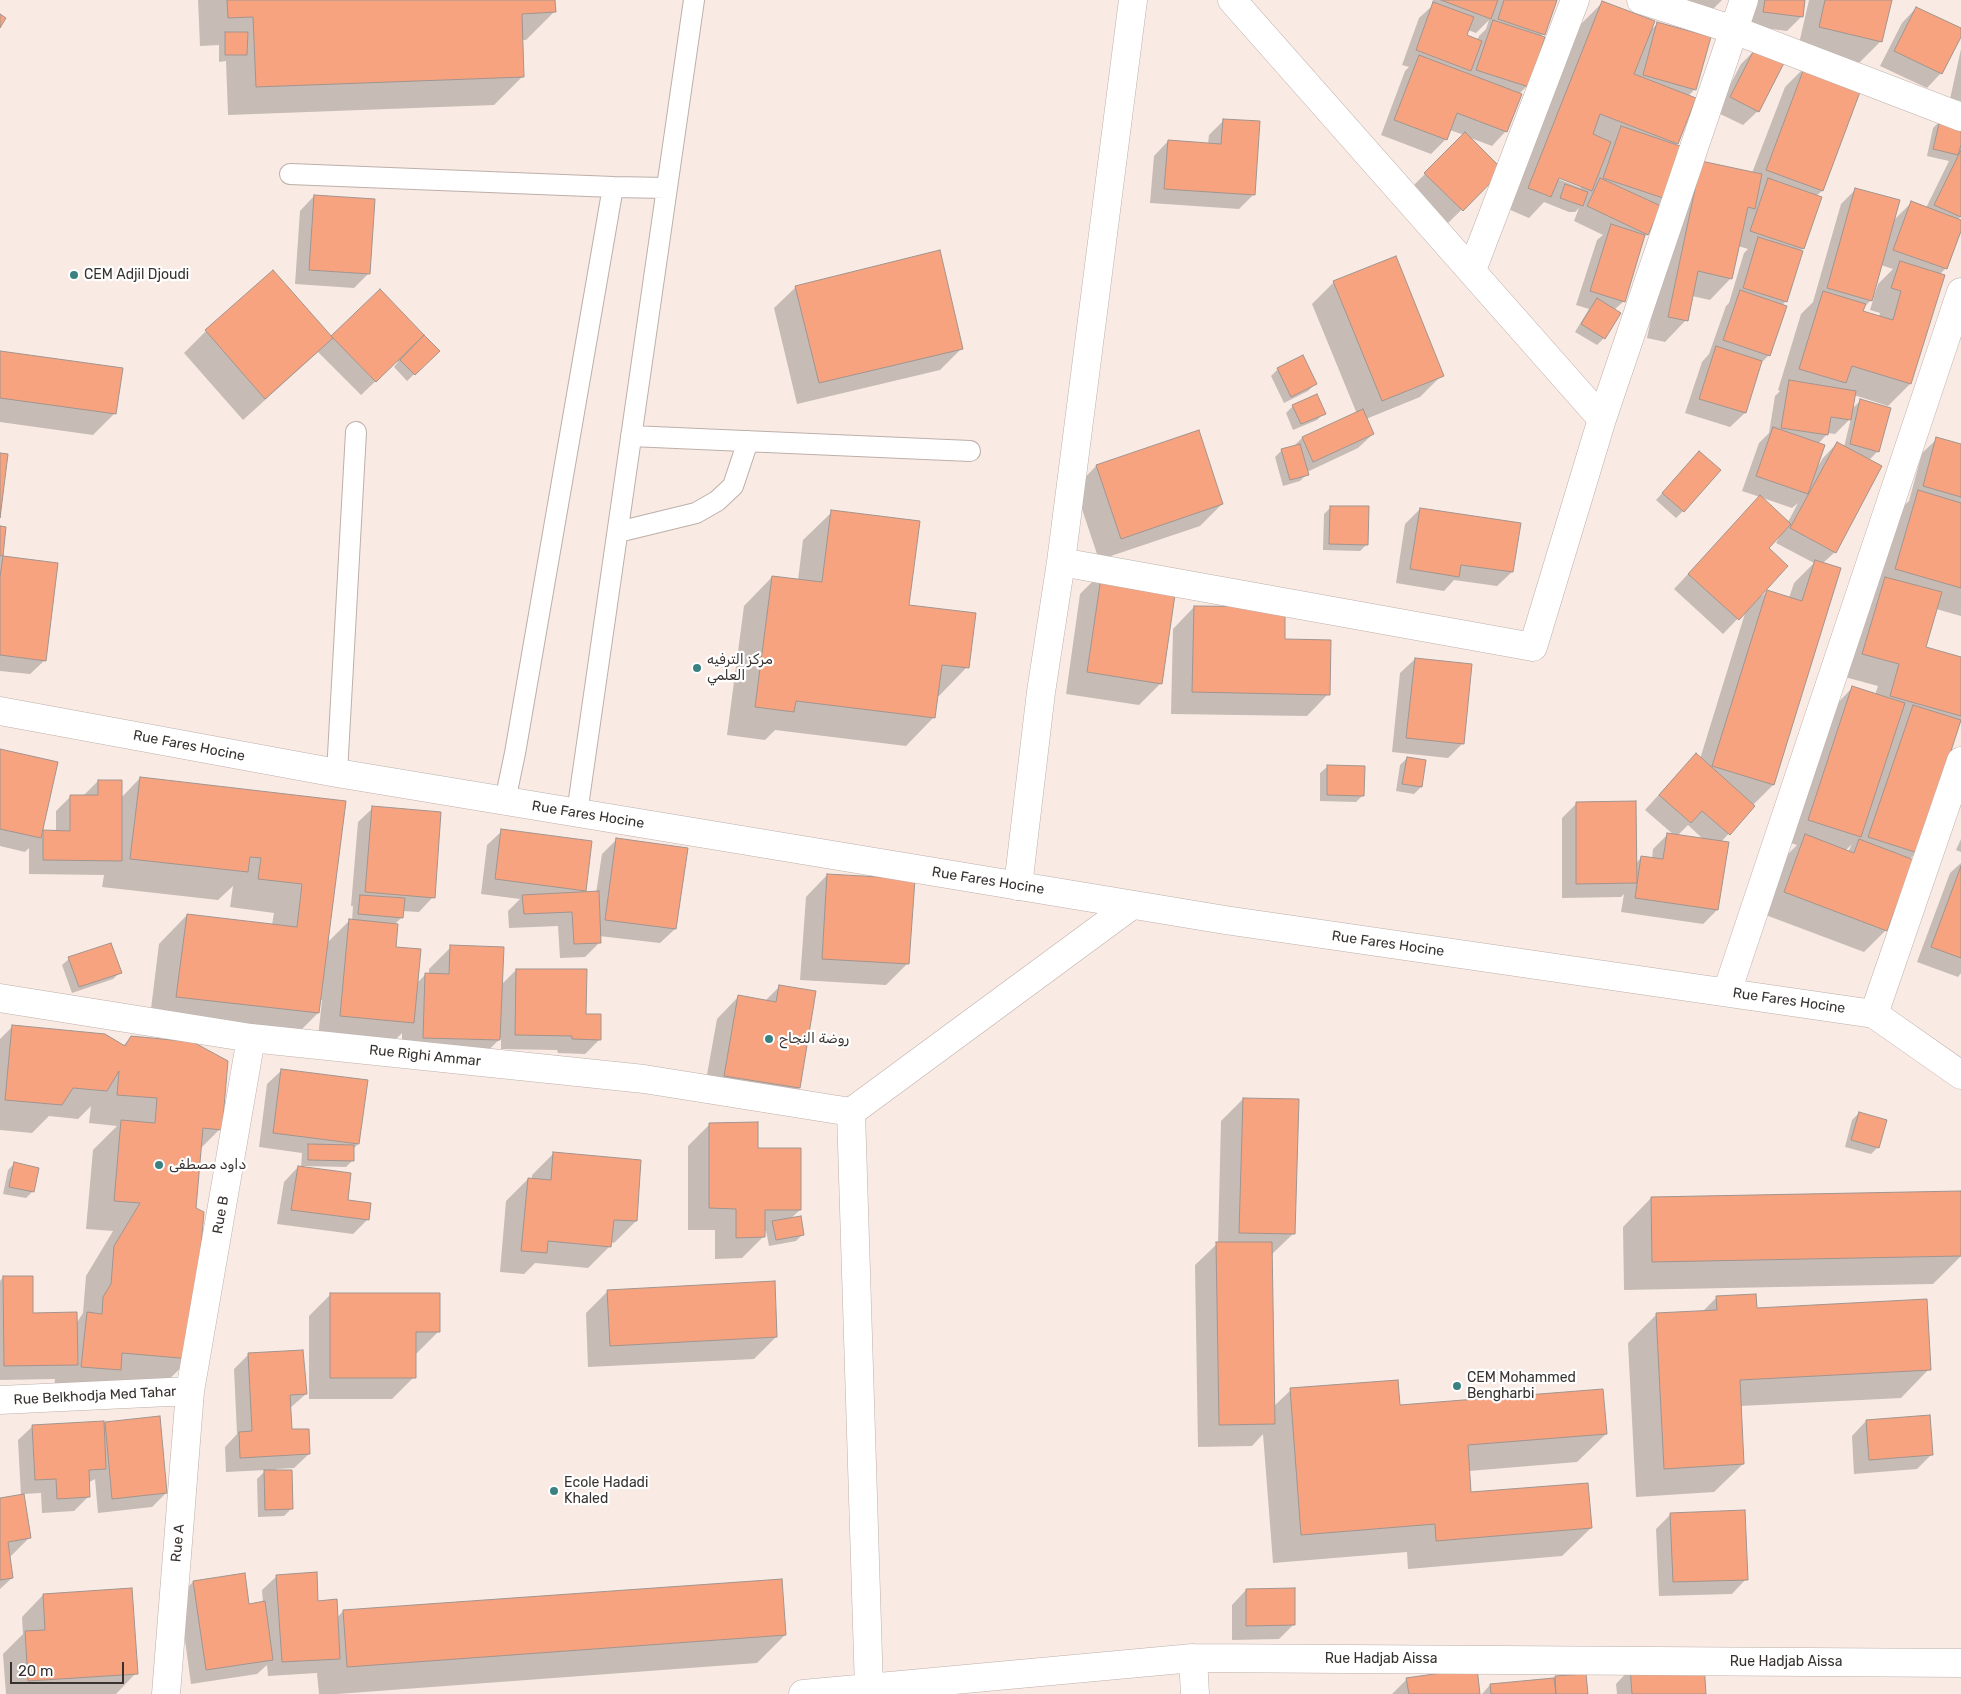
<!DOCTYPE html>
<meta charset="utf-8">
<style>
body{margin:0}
#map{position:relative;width:1961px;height:1694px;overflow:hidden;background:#f9eae4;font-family:Rubik,sans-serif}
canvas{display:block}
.scale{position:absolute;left:10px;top:1662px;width:114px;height:22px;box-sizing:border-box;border:2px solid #37322f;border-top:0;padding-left:6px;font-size:15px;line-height:18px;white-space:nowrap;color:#37322f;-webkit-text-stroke:4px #fff;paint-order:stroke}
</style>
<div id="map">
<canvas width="1961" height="1694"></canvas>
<div class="scale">20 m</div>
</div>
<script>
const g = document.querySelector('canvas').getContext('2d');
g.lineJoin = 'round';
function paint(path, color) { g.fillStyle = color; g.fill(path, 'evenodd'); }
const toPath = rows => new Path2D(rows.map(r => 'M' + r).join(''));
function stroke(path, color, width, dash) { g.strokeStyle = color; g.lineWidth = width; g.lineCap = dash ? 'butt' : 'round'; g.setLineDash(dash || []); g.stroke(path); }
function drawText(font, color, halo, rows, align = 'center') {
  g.font = font + ' Rubik,Cairo,sans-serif'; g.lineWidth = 4.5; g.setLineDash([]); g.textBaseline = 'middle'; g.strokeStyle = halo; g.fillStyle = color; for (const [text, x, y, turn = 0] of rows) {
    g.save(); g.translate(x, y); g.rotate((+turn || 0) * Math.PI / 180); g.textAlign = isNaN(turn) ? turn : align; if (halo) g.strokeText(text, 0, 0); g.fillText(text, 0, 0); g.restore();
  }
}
paint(toPath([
 [198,0,554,0,554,12,526,40,521,40,522,77,494,105,228,115,226,61,219,62,219,45,200,46],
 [1433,0,1556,0,1541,37,1527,86,1519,94,1506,131,1492,146,1468,137,1502,170,1447,224,1411,188,1464,135,1450,130,1446,139,1431,154,1381,135,1405,71,1409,67,1402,65,1419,18,1431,7],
 [1489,20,1486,29,1479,36,1477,41,1466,36,1468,30,1476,33],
 [1684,0,1722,0,1712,10],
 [1753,0,1804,0,1802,16,1787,31,1749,26],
 [1809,0,1891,0,1881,41,1859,63,1798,48],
 [1603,2,1650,31,1658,23,1695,89,1688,96,1695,98,1675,146,1665,198,1658,206,1647,234,1643,238,1624,301,1614,310,1604,338,1597,345,1575,332,1589,309,1576,305,1597,240,1603,235,1574,221,1579,208,1575,212,1569,212,1544,202,1529,218,1508,209,1581,24],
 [1554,175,1581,185,1581,188,1553,177],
 [1916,8,1961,30,1961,34,1941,73,1927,88,1880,66,1902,23],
 [1961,49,1961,101,1950,99],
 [1755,50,1758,111,1743,125,1716,112,1741,64],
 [1807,65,1862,85,1822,191,1816,196,1803,248,1800,251,1786,301,1782,305,1769,355,1760,364,1745,413,1730,427,1685,413,1702,362,1709,354,1726,306,1729,303,1744,253,1748,249,1738,246,1731,278,1710,300,1692,296,1686,320,1665,342,1647,338,1680,184,1752,173,1785,87],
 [1224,120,1253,195,1239,209,1150,203,1154,156,1168,141,1208,144,1209,135],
 [1940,121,1961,139,1961,216,1958,220,1961,221,1961,227,1946,268,1940,274,1944,275,1910,384,1888,406,1854,395,1851,410,1861,400,1890,409,1877,452,1870,459,1864,457,1835,552,1823,563,1773,785,1753,805,1754,806,1721,842,1717,910,1703,924,1621,912,1624,894,1621,897,1562,898,1562,818,1576,804,1635,864,1642,857,1652,859,1653,849,1668,834,1674,835,1645,810,1681,770,1700,759,1746,610,1723,634,1674,589,1760,497,1742,491,1759,443,1769,433,1775,396,1780,391,1778,390,1801,314,1813,302,1841,204,1855,190,1893,221,1911,203,1926,208,1949,161,1927,156,1933,128],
 [1881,265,1893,269,1878,284,1874,296,1872,296],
 [1874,297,1870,310,1880,313,1879,317,1862,312,1863,308],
 [1851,418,1844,447,1837,443,1823,458,1817,468,1816,468,1818,444,1828,433,1835,434],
 [1760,497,1792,508,1798,503,1788,522],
 [1781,534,1776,543,1814,563,1794,583,1789,598,1767,591,1762,596,1760,595,1767,548],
 [1688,825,1704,840,1677,836],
 [314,196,369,273,354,288,295,284,300,211],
 [273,272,331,338,380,291,438,351,407,381,394,367,398,362,397,361,361,395,318,352,243,420,184,353,206,331],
 [1334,282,1442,375,1420,397,1366,419,1373,434,1358,448,1307,472,1307,474,1300,481,1283,486,1275,457,1282,450,1294,446,1302,438,1357,414,1312,304],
 [796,287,962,348,940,370,797,404,774,308],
 [0,352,115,413,93,435,0,422],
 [1278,369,1315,384,1308,391,1284,403,1271,376],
 [1293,406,1324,413,1317,420,1293,430,1286,413],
 [1937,439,1961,446,1961,616,1936,609,1924,648,1961,658,1961,722,1958,725,1917,852,1910,859,1886,930,1864,952,1763,914,1784,858,1797,845,1787,842,1831,710,1852,688,1875,695,1878,686,1841,676,1896,513,1909,501,1922,453],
 [1852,844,1848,852,1845,851],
 [1692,460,1683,511,1676,518,1656,500],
 [1096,466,1222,504,1200,526,1099,560,1075,488],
 [1331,507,1367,544,1360,551,1323,550,1324,514],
 [1420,509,1512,572,1497,586,1454,580,1444,591,1396,583,1405,524],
 [832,512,908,606,967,667,939,696,937,696,934,717,906,746,775,730,765,740,727,735,744,606,772,577,798,580,803,540],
 [0,528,5,528,1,557,57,564,45,660,30,674,0,671],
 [1102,572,1161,683,1139,705,1066,694,1080,594],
 [1194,607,1284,640,1328,694,1307,716,1171,714,1173,629],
 [1415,659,1463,743,1448,758,1392,752,1400,673],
 [0,750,41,835,44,832,56,832,56,811,71,796,83,796,98,781,121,798,140,778,344,802,327,943,349,921,352,921,353,906,351,906,358,822,373,808,433,897,419,912,402,911,402,917,394,925,395,948,417,983,425,975,429,975,429,969,451,947,501,985,516,970,585,1015,599,1040,585,1054,558,1053,557,1050,501,1049,501,1038,477,1061,402,1059,402,1033,391,1044,318,1038,322,1000,320,1000,318,1013,290,1041,149,1025,159,944,187,915,272,925,274,913,230,907,233,886,218,900,102,887,104,875,29,874,29,848,25,852,0,846],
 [1407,758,1425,761,1421,787,1414,794,1396,791,1400,765],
 [1328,766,1363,795,1356,802,1320,801,1320,773],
 [502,831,585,891,582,893,596,893,602,854,616,840,675,929,660,943,599,936,600,942,585,957,560,958,558,926,509,928,508,911,520,899,481,894,487,845],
 [1961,839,1961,852,1956,850],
 [1961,863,1961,973,1958,977,1917,962,1950,873],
 [827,875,908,963,886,985,800,980,806,897],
 [69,959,120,972,113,979,72,993,62,965],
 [780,986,815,992,799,1088,777,1110,703,1097,717,1019,738,997,765,1001],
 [12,1027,123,1046,131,1037,220,1129,200,1149,195,1208,190,1359,161,1387,53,1395,55,1379,0,1380,0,1281,3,1277,32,1314,76,1324,83,1313,86,1276,113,1231,86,1229,93,1150,117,1126,89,1123,91,1106,78,1119,49,1116,32,1133,0,1130,0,1039],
 [282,1070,367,1081,358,1144,353,1149,353,1160,346,1167,304,1166,304,1168,368,1219,353,1234,277,1224,284,1182,298,1167,301,1168,302,1153,259,1147,267,1084],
 [1243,1099,1294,1233,1271,1255,1273,1407,1291,1390,1399,1407,1606,1434,1577,1462,1469,1471,1470,1493,1591,1528,1562,1556,1408,1569,1407,1552,1273,1563,1263,1434,1252,1446,1198,1447,1195,1265,1218,1243,1221,1121],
 [1859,1113,1878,1147,1871,1154,1845,1147,1852,1120],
 [710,1124,756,1149,800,1210,790,1219,803,1234,796,1241,769,1246,766,1231,764,1231,764,1236,742,1258,715,1259,715,1230,688,1230,688,1146],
 [554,1153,636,1221,614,1243,611,1242,610,1246,588,1268,535,1263,524,1274,500,1272,506,1201,528,1179,532,1179,532,1175],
 [15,1163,33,1191,26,1198,3,1194,8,1170],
 [1651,1198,1961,1256,1933,1284,1624,1290,1623,1227],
 [608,1291,776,1337,754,1359,588,1367,586,1313],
 [331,1294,439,1331,417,1353,414,1353,414,1377,392,1399,309,1399,309,1316],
 [1717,1297,1756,1309,1929,1369,1901,1398,1740,1406,1743,1464,1714,1492,1636,1497,1628,1343,1657,1314,1702,1312],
 [249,1354,306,1394,290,1408,291,1431,309,1454,294,1468,276,1469,291,1509,284,1516,258,1517,257,1479,266,1470,226,1472,225,1447,237,1434,234,1369],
 [159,1418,166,1493,152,1507,98,1513,95,1479,88,1483,89,1496,74,1511,42,1513,41,1493,23,1494,29,1538,9,1558,12,1578,0,1589,0,1499,21,1496,18,1440,33,1426,104,1423],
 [1866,1421,1932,1454,1917,1469,1854,1474,1852,1436],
 [1671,1514,1746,1579,1732,1594,1659,1596,1656,1529],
 [277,1576,317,1602,337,1618,343,1611,785,1635,757,1663,337,1694,319,1694,317,1673,268,1676,267,1665,257,1674,191,1684,179,1596,193,1582,248,1605,263,1603,262,1590],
 [1246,1590,1294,1624,1279,1639,1232,1640,1232,1605],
 [43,1595,136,1673,116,1694,6,1694,3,1654,23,1634,22,1617],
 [1630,1669,1705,1694,1617,1694,1616,1684],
 [1585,1675,1587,1694,1482,1694,1490,1685],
 [1407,1679,1479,1694,1392,1694]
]), '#0003');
const building = toPath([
 [227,0,555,0,556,12,522,14,524,77,256,87,253,17,228,18,227,0],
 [1441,0,1498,0,1491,19,1441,0],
 [1504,0,1557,0,1545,35,1498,19,1504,0],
 [1765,0,1805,0,1803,17,1763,12,1765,0],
 [1825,0,1892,0,1882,42,1819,27,1825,0],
 [1602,1,1655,21,1634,74,1696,98,1678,144,1600,114,1593,134,1611,142,1592,191,1559,178,1551,197,1528,188,1602,1],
 [1433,2,1474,17,1467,35,1482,41,1471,71,1416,50,1433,2],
 [1916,7,1961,28,1961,37,1942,74,1894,51,1916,7],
 [0,14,6,18,0,28,0,14],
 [1493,20,1545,37,1529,87,1476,70,1493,20],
 [1657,22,1711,37,1696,90,1643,75,1657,22],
 [225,32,248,32,247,55,225,55,225,32],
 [1755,48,1784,63,1759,112,1730,97,1755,48],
 [1419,55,1522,94,1507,132,1457,113,1447,140,1394,120,1419,55],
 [1806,63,1863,84,1823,191,1766,170,1806,63],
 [1223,119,1260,121,1255,195,1164,189,1168,140,1221,144,1223,119],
 [1940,120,1961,125,1961,145,1958,155,1933,149,1940,120],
 [1621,126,1683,147,1666,199,1603,178,1621,126],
 [1465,132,1503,170,1463,211,1424,173,1465,132],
 [1961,150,1961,217,1934,205,1961,150],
 [1701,161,1762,174,1755,209,1748,207,1732,279,1698,271,1688,321,1668,317,1701,161],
 [1600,178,1661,206,1648,235,1587,206,1600,178],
 [1768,178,1822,197,1804,249,1750,231,1768,178],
 [1565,184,1588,192,1583,206,1560,198,1565,184],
 [1855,188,1900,200,1872,301,1827,288,1855,188],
 [314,195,375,199,370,274,309,270,314,195],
 [1911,201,1961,220,1961,231,1947,269,1893,250,1911,201],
 [1611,224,1645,235,1625,302,1590,291,1611,224],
 [1758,237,1803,251,1787,302,1743,288,1758,237],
 [940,250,963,349,819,383,795,286,940,250],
 [1396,256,1444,376,1382,401,1333,281,1396,256],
 [1900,261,1945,275,1911,384,1852,366,1846,383,1799,369,1823,291,1866,304,1863,311,1893,320,1901,291,1891,288,1900,261],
 [273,270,333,338,265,399,205,330,273,270],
 [380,289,424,335,376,382,331,336,380,289],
 [1740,290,1787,306,1770,356,1723,340,1740,290],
 [1597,298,1621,313,1605,339,1581,324,1597,298],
 [424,335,440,351,415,375,400,360,424,335],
 [1716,346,1762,361,1746,413,1699,399,1716,346],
 [0,351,123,368,116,414,0,398,0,351],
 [1303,355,1317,384,1291,397,1277,368,1303,355],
 [1789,380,1856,391,1851,420,1831,417,1828,435,1781,428,1789,380],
 [1317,394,1326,414,1301,424,1292,405,1317,394],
 [1860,399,1891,408,1879,452,1850,444,1860,399],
 [1363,409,1374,434,1313,462,1302,437,1363,409],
 [1773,427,1825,445,1808,494,1756,476,1773,427],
 [1199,430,1223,504,1121,539,1096,465,1199,430],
 [1936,437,1961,444,1961,497,1923,486,1936,437],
 [1837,442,1882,466,1836,553,1790,528,1837,442],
 [1300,444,1309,475,1290,480,1281,449,1300,444],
 [1699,451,1721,470,1684,512,1662,493,1699,451],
 [0,453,8,454,0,518,0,453],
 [1918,490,1961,503,1961,588,1895,569,1918,490],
 [1760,495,1791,524,1769,548,1788,566,1739,620,1688,574,1760,495],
 [1330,506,1369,506,1368,545,1329,544,1330,506],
 [1420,508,1521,523,1513,572,1461,565,1459,577,1410,569,1420,508],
 [831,510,920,521,909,605,976,613,969,668,942,665,935,718,796,701,794,712,755,707,772,576,822,582,831,510],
 [0,526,6,527,3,556,0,556,0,526],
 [3,556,58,563,46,661,0,655,0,577,3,556],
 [1815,560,1841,568,1774,785,1712,766,1767,590,1802,601,1815,560],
 [1102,571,1177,581,1162,684,1087,672,1102,571],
 [1885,577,1942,592,1926,647,1961,657,1961,716,1890,696,1899,664,1862,654,1885,577],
 [1194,606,1285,607,1285,639,1331,640,1330,695,1192,692,1194,606],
 [1415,658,1472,664,1464,744,1406,738,1415,658],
 [1852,686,1905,703,1861,837,1808,820,1852,686],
 [1913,705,1961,720,1918,853,1868,837,1913,705],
 [0,749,58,762,41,838,0,829,0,749],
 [1696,753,1755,806,1730,835,1702,811,1691,823,1659,795,1696,753],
 [1407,757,1426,760,1422,787,1402,784,1407,757],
 [1327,765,1365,766,1364,796,1327,795,1327,765],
 [140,777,346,801,319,1013,176,997,187,914,297,927,302,884,258,879,261,858,250,857,248,872,130,859,140,777],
 [98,780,122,780,122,861,43,860,43,830,70,831,70,795,98,795,98,780],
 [1636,801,1637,883,1576,884,1576,802,1636,801],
 [372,806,441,812,435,898,365,892,372,806],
 [501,829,592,841,586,891,495,879,501,829],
 [1667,833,1729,842,1718,910,1635,898,1641,856,1663,859,1667,833],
 [1805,834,1854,853,1859,839,1914,860,1887,931,1784,892,1805,834],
 [616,838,688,848,676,929,605,920,616,838],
 [1961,866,1961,958,1931,947,1961,866],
 [827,874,915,879,909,964,822,959,827,874],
 [599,891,601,943,574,944,572,912,524,914,522,895,599,891],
 [360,895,405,898,403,918,358,914,360,895],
 [349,919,398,924,396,947,421,949,414,1023,340,1016,349,919],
 [111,943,122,973,79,987,68,957,111,943],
 [450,945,504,947,500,1040,423,1038,425,973,449,974,450,945],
 [516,969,587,969,586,1014,601,1014,601,1040,572,1039,572,1036,515,1035,516,969],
 [779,985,816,991,800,1088,724,1076,738,995,776,1002,779,985],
 [12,1025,105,1034,125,1046,131,1036,193,1042,228,1061,222,1130,203,1128,196,1208,204,1212,191,1359,122,1353,121,1370,81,1367,87,1312,102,1314,103,1297,111,1284,114,1246,140,1203,114,1201,121,1120,155,1123,157,1098,117,1095,119,1071,107,1091,73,1088,62,1105,5,1100,12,1025],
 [281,1069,368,1080,359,1144,273,1133,281,1069],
 [1243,1098,1299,1099,1295,1234,1239,1233,1243,1098],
 [1859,1112,1887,1120,1879,1148,1851,1140,1859,1112],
 [758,1122,758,1148,801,1148,801,1210,765,1210,765,1237,736,1238,736,1209,709,1208,709,1123,758,1122],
 [308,1144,354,1145,354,1161,308,1160,308,1144],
 [553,1152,641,1160,637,1221,614,1220,611,1247,548,1241,547,1253,521,1251,528,1178,551,1180,553,1152],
 [14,1162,39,1168,34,1192,9,1187,14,1162],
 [298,1166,351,1173,348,1200,371,1203,369,1220,291,1210,298,1166],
 [1961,1191,1961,1256,1652,1262,1651,1197,1961,1191],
 [801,1216,804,1235,776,1240,772,1221,801,1216],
 [1216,1242,1272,1242,1275,1424,1219,1425,1216,1242],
 [3,1276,33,1276,33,1313,77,1312,78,1365,4,1366,3,1276],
 [775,1281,777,1337,610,1346,607,1290,775,1281],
 [330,1293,440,1293,440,1332,416,1332,416,1378,330,1378,330,1293],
 [1756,1294,1757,1308,1927,1299,1931,1370,1740,1380,1744,1464,1664,1469,1656,1313,1717,1310,1716,1296,1756,1294],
 [303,1350,307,1394,290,1395,292,1429,309,1429,310,1454,240,1458,239,1432,252,1431,248,1353,303,1350],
 [1398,1380,1400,1405,1603,1389,1607,1434,1468,1445,1471,1492,1588,1483,1592,1528,1436,1541,1435,1524,1301,1535,1290,1388,1398,1380],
 [1930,1415,1933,1455,1869,1460,1866,1420,1930,1415],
 [160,1416,167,1493,112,1499,105,1422,160,1416],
 [104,1421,106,1469,89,1470,90,1497,57,1499,56,1479,35,1480,32,1425,104,1421],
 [264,1470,292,1470,293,1509,265,1510,264,1470],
 [24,1494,31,1538,8,1542,13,1578,0,1580,0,1498,24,1494],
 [1745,1510,1748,1580,1673,1582,1670,1513,1745,1510],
 [317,1572,318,1601,337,1599,340,1659,282,1662,276,1575,317,1572],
 [245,1573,249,1604,265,1601,273,1660,206,1670,193,1581,245,1573],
 [782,1579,786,1635,347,1667,343,1610,782,1579],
 [132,1588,138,1674,28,1681,25,1631,45,1630,43,1594,132,1588],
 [1295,1588,1295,1625,1246,1626,1246,1589,1295,1588],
 [1704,1663,1706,1694,1632,1694,1630,1668,1704,1663],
 [1477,1668,1480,1694,1409,1694,1406,1678,1477,1668],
 [1586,1674,1588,1694,1556,1694,1555,1676,1586,1674],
 [1554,1678,1556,1694,1491,1694,1490,1684,1554,1678]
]);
paint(building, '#f8a37f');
stroke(building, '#a1948e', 1);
const service = toPath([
 [290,174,613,187,515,753,505,801],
 [613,187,667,188],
 [631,436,970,451],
 [618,532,696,513,717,501,733,486,748,441],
 [337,773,356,432],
 [577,813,694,0]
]);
const minor = toPath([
 [1641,0,1734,30,1961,117],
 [1472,270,1575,0],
 [1602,419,1744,0],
 [1061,562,1133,0],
 [1018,886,1041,692,1061,562,1533,647,1602,419,1232,0],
 [1727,992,1961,292],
 [0,998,251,1038,644,1079,851,1112],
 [1874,1014,1961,761],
 [0,1400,190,1391],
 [1193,1658,1195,1694],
 [869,1689,851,1112,1132,905],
 [166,1694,190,1391,251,1038],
 [803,1694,1193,1658,1961,1663]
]);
const tertiary = toPath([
 [0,711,337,773,1225,920,1874,1014,1961,1075]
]);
stroke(service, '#bdafa9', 22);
stroke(minor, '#bdafa9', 29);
stroke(tertiary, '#bdafa9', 29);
stroke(service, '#fff', 20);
stroke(minor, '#fff', 28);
stroke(tertiary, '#fff', 28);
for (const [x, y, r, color] of [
 [74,275,5,"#3a8281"],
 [697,668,5,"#3a8281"],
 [769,1039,5,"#3a8281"],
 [159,1165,5,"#3a8281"],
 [1457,1386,5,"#3a8281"],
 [554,1491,5,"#3a8281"]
]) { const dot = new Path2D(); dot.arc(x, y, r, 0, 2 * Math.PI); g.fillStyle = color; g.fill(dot); stroke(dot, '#fff', 2); }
drawText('14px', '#37322f', '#fff', [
 ["CEM Adjil Djoudi",84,275],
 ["مركز الترفيه",707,660],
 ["العلمي",707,676],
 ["روضة النجاح",779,1039],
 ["داود مصطفى",169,1165],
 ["CEM Mohammed",1467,1378],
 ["Bengharbi",1467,1394],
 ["Ecole Hadadi",564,1483],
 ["Khaled",564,1499]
], 'left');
drawText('14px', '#37322f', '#fff', [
 ["Rue Fares Hocine",189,746,11],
 ["Rue Fares Hocine",588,815,9],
 ["Rue Fares Hocine",988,881,9],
 ["Rue Fares Hocine",1388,944,8],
 ["Rue Fares Hocine",1789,1001,8],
 ["Rue Righi Ammar",425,1056,6],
 ["Rue B",221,1215,-80],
 ["Rue Belkhodja Med Tahar",95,1396,-3],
 ["Rue A",178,1543,-85],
 ["Rue Hadjab Aissa",1381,1659],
 ["Rue Hadjab Aissa",1786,1662]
]);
</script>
